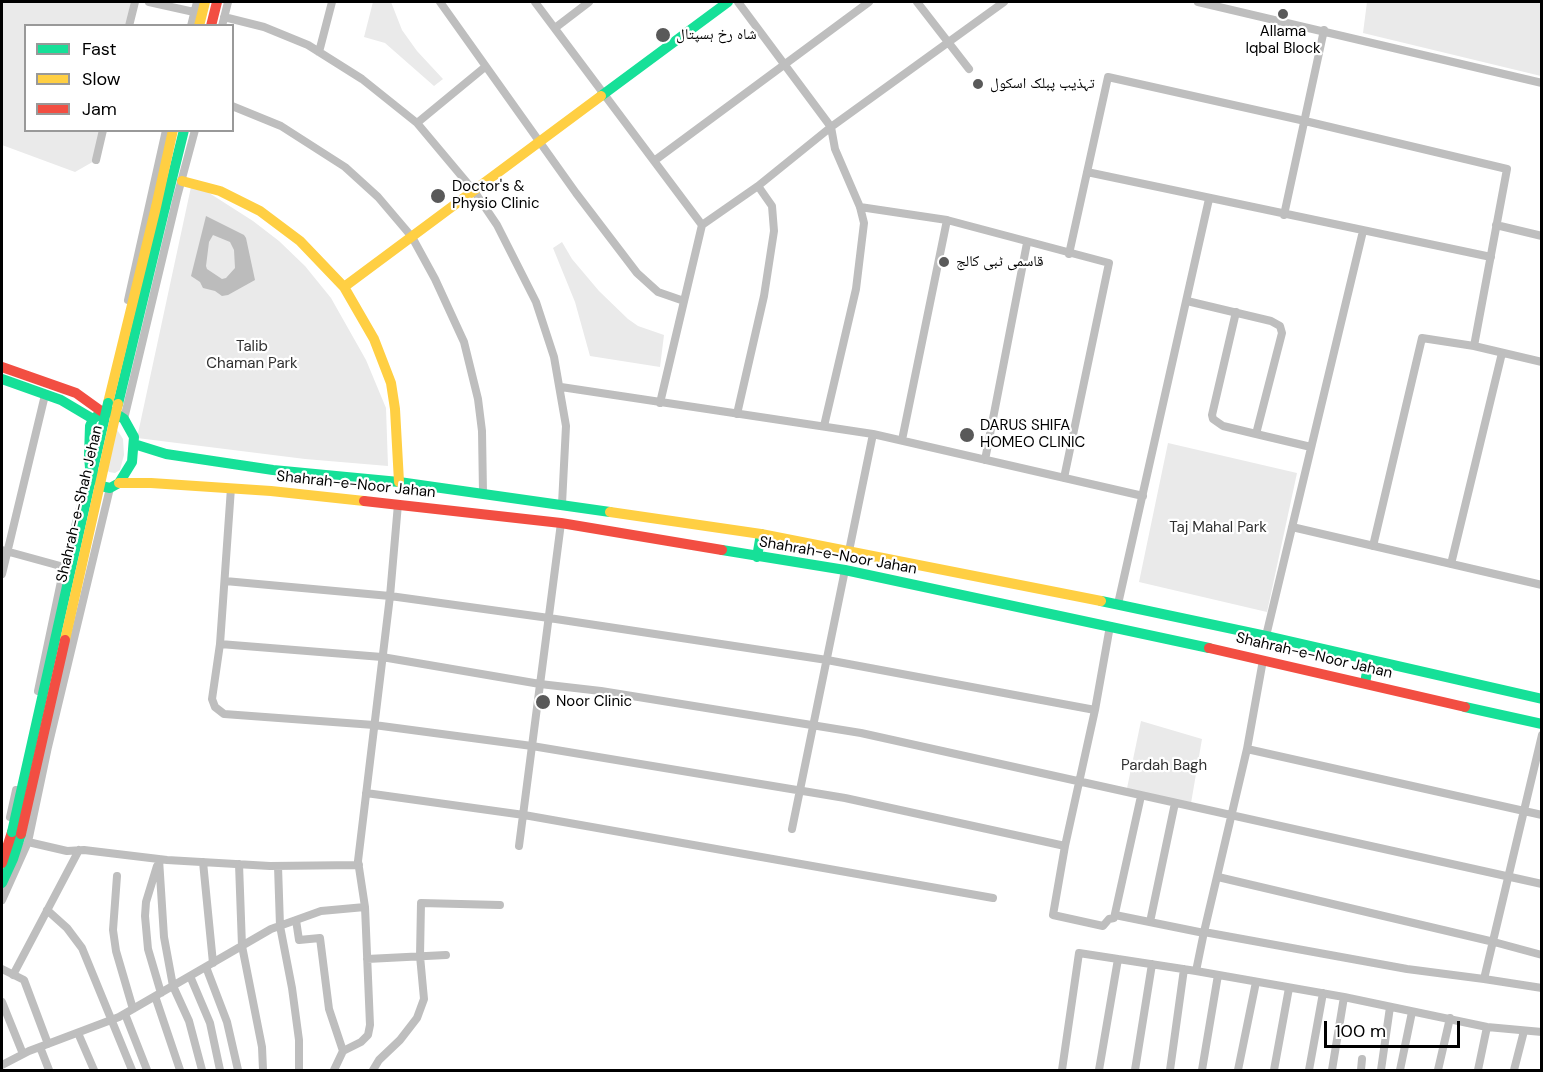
<!DOCTYPE html>
<meta charset="utf-8">
<style>
body{margin:0}
#map{position:relative;width:1543px;height:1072px;overflow:hidden;background:#fff;font-family:"DM Sans",sans-serif}
canvas{display:block}
.frame{position:absolute;inset:0;border:3px solid #000;pointer-events:none}
.legend{position:absolute;left:24px;top:24px;width:210px;height:108px;box-sizing:border-box;background:#fff;border:2px solid #999;margin:0;padding:8px 10px;list-style:none;font-size:18px;color:#000}
.legend li{display:flex;align-items:center;gap:12px;height:30px}
.legend b{width:30px;border:2px solid #999}
.scale{position:absolute;left:1324px;top:1021px;width:136px;height:27px;box-sizing:border-box;border:3px solid #000;border-top:0;padding-left:8px;font-size:18px;line-height:21px;white-space:nowrap;color:#000;-webkit-text-stroke:4px #fff;paint-order:stroke}
</style>
<div id="map">
<canvas width="1543" height="1072"></canvas>
<div class="frame"></div>
<ul class="legend">
<li><b style="height:8px;background:#16e098"></b>Fast</li>
<li><b style="height:8px;background:#ffcf43"></b>Slow</li>
<li><b style="height:8px;background:#f24e42"></b>Jam</li>
</ul>
<div class="scale">100 m</div>
</div>
<script>
const g = document.querySelector('canvas').getContext('2d');
g.lineJoin = 'round';
function paint(path, color) { g.fillStyle = color; g.fill(path, 'evenodd'); }
const toPath = rows => new Path2D(rows.map(r => 'M' + r).join(''));
function stroke(path, color, width, dash) { g.strokeStyle = color; g.lineWidth = width; g.lineCap = dash ? 'butt' : 'round'; g.setLineDash(dash || []); g.stroke(path); }
function drawText(font, color, halo, rows, align = 'center') {
  g.font = font + ' "DM Sans","Noto Naskh Arabic",sans-serif'; g.lineWidth = 4.5; g.setLineDash([]); g.textBaseline = 'middle'; g.strokeStyle = halo; g.fillStyle = color; for (const [text, x, y, turn = 0] of rows) {
    g.save(); g.translate(x, y); g.rotate((+turn || 0) * Math.PI / 180); g.textAlign = isNaN(turn) ? turn : align; if (halo) g.strokeText(text, 0, 0); g.fillText(text, 0, 0); g.restore();
  }
}
paint(toPath([
 [2,2,131,2,126,25,26,26,26,130,102,131,96,160,75,172,2,145],
 [373,2,391,2,402,30,417,51,443,79,434,86,385,43,364,37],
 [1367,2,1541,2,1541,76,1363,33],
 [191,187,206,191,253,221,279,241,305,266,331,298,366,360,386,408,388,466,305,459,137,438],
 [562,242,572,259,599,291,628,319,638,326,664,335,660,367,590,356,575,302,553,248],
 [116,428,123,439,124,455,120,470,115,473,109,472,104,466],
 [1168,443,1297,473,1267,612,1139,582],
 [1141,721,1202,739,1190,809,1126,793]
]), '#eaeaea');
paint(toPath([
 [206,216,244,235,246,238,255,280,228,295,222,296,215,291,203,288,200,282,191,276],
 [213,235,230,242,234,250,235,268,226,278,222,279,207,269,206,266,209,242]
]), '#bcbcbc');
stroke(toPath([
 [149,2,194,12],
 [440,2,576,193,637,273,658,292,684,301],
 [535,2,702,225,660,403],
 [738,2,831,127,835,149,860,207,864,223,856,289,824,426],
 [917,2,969,69],
 [1198,2,1542,83],
 [224,17,264,27,308,45,362,79,417,123,474,191,497,225,536,302,554,357,566,426,562,504],
 [129,26,135,2],
 [191,26,197,2],
 [222,26,228,2],
 [555,28,589,2],
 [319,52,332,2],
 [232,106,281,126,345,167,378,197,412,237,435,279,464,342,478,399,482,431,483,493],
 [417,123,485,67],
 [96,160,103,130],
 [654,161,869,2],
 [1087,172,1491,257],
 [860,207,947,220,1109,263,1064,478],
 [1284,215,1324,30],
 [702,225,758,186,831,127,1004,2],
 [1496,225,1542,236],
 [1069,254,1108,77,1305,121,1507,169,1474,346],
 [128,300,166,130],
 [1187,301,1271,321,1280,326,1282,333,1256,434,1311,447],
 [1236,312,1212,415,1213,419,1223,426,1256,434],
 [561,387,873,434,1143,496],
 [737,414,764,296,774,231,772,206,758,186],
 [124,419,177,197,195,130],
 [902,440,947,220],
 [985,460,1027,243],
 [231,488,220,644,212,699,215,707,224,714,374,725,532,746,845,798,1065,846],
 [1292,527,1542,585],
 [1373,546,1422,338,1474,346,1542,362],
 [2,550,64,567],
 [849,551,873,434],
 [1451,564,1502,353],
 [2,574,45,395],
 [225,581,390,596,549,618,827,660,1095,710],
 [1118,604,1209,199],
 [1110,626,1095,710,1065,846,1053,915,1103,926,1109,919,1114,918,1141,796],
 [1266,636,1363,231],
 [220,644,382,657,540,684,601,691,861,733,1542,884],
 [1263,660,1247,749,1204,932,1407,969,1484,979,1542,735],
 [38,691,64,567,81,504],
 [1247,749,1542,815],
 [366,793,524,815,993,898],
 [10,817,16,790],
 [792,829,845,570],
 [28,842,67,851,84,850,167,860,270,866,359,865],
 [519,846,561,523],
 [159,859,164,937,173,986,189,1021,202,1070],
 [203,862,213,963],
 [239,864,242,946,262,1047,263,1070],
 [157,866,146,902,145,916,148,949,161,993],
 [278,866,280,926,292,988,299,1040,299,1070],
 [117,876,113,930,116,951,133,1009],
 [1218,877,1494,942,1542,955],
 [2,900,28,842,48,747,110,488],
 [47,910,67,928,82,948,132,1070],
 [1115,915,1204,933],
 [296,920,299,940,320,938,329,1009,343,1051],
 [1150,922,1175,803],
 [1204,932,1196,971,1344,997,1487,1027,1542,1032],
 [367,959,446,955],
 [206,967,227,1022,238,1070],
 [2,969,24,980,48,1044],
 [13,975,79,850],
 [190,976,210,1023,220,1070],
 [1484,979,1542,988],
 [155,996,180,1070],
 [2,1002,23,1054],
 [125,1014,147,1070],
 [78,1033,94,1070],
 [40,1047,49,1070],
 [2,1065,29,1051,119,1017,271,929,321,911,365,907],
 [334,1070,343,1051,361,1042,368,1035,370,1025,365,907,358,861,390,596,398,504],
 [373,1070,379,1060,400,1040,417,1018,424,999,420,956,421,903,500,905],
 [1062,1070,1079,953,1196,971],
 [1099,1070,1118,959],
 [1135,1070,1152,964],
 [1170,1070,1184,969],
 [1202,1070,1218,975],
 [1238,1070,1256,982],
 [1274,1070,1289,988],
 [1309,1070,1323,993],
 [1332,1070,1344,997],
 [1361,1070,1362,1059],
 [1381,1070,1390,1007],
 [1400,1070,1412,1012],
 [1438,1070,1450,1018],
 [1478,1070,1487,1027],
 [1514,1070,1524,1031]
]), '#bebebe', 8);
stroke(toPath([
 [601,96,728,2],
 [2,379,61,400,93,419],
 [118,404,165,207],
 [105,410,115,413,124,419,134,437,132,462,119,483,110,488,101,486,90,468,89,456,90,426,93,419,105,410],
 [134,444,166,454,273,470,399,482,610,512],
 [722,550,845,570,1209,648],
 [757,557,761,534],
 [1101,601,1266,636,1542,699],
 [1365,683,1369,661],
 [1465,707,1542,724],
 [2,883,13,859,21,834]
]), '#16e098', 10);
stroke(toPath([
 [199,26,205,2],
 [182,181,220,191,260,211,300,241,344,287,374,339,391,383,395,409,399,482],
 [344,287,601,96],
 [108,403,156,207],
 [119,483,151,483,271,491,364,501],
 [610,512,761,534,1101,601]
]), '#ffcf43', 10);
stroke(toPath([
 [211,26,217,2],
 [2,367,76,393,101,411],
 [364,501,561,523,722,550],
 [1209,648,1465,707],
 [2,863,12,832]
]), '#f24e42', 10);
stroke(toPath([
 [165,207,184,130],
 [12,832,108,403]
]), '#16e098', 10);
stroke(toPath([
 [156,207,173,130],
 [65,640,118,404]
]), '#ffcf43', 10);
stroke(toPath([
 [21,834,65,640]
]), '#f24e42', 10);
for (const [x, y, r, color] of [
 [1283,14,6,"#595959"],
 [663,35,8,"#595959"],
 [978,84,6,"#595959"],
 [438,196,8,"#595959"],
 [944,262,6,"#595959"],
 [967,435,8,"#595959"],
 [543,702,8,"#595959"]
]) { const dot = new Path2D(); dot.arc(x, y, r, 0, 2 * Math.PI); g.fillStyle = color; g.fill(dot); stroke(dot, '#fff', 2); }
drawText('15px', '#000', '#fff', [
 ["Allama",1283,32,"center"],
 ["Iqbal Block",1283,49,"center"],
 ["شاہ رخ ہسپتال",676,35],
 ["تہذیب پبلک اسکول",990,84],
 ["Doctor's &",452,187],
 ["Physio Clinic",452,204],
 ["قاسمی ٹبی کالج",956,262],
 ["DARUS SHIFA",980,426],
 ["HOMEO CLINIC",980,443],
 ["Noor Clinic",556,702]
], 'left');
drawText('15px', '#303030', '#fff', [
 ["Talib",252,347],
 ["Chaman Park",252,364],
 ["Taj Mahal Park",1218,528],
 ["Pardah Bagh",1164,766]
]);
drawText('15px', '#000', '#fff', [
 ["Shahrah-e-Noor Jahan",356,485,6],
 ["Shahrah-e-Shah Jehan",80,504,-77],
 ["Shahrah-e-Noor Jahan",838,556,10],
 ["Shahrah-e-Noor Jahan",1314,656,13]
]);
</script>
